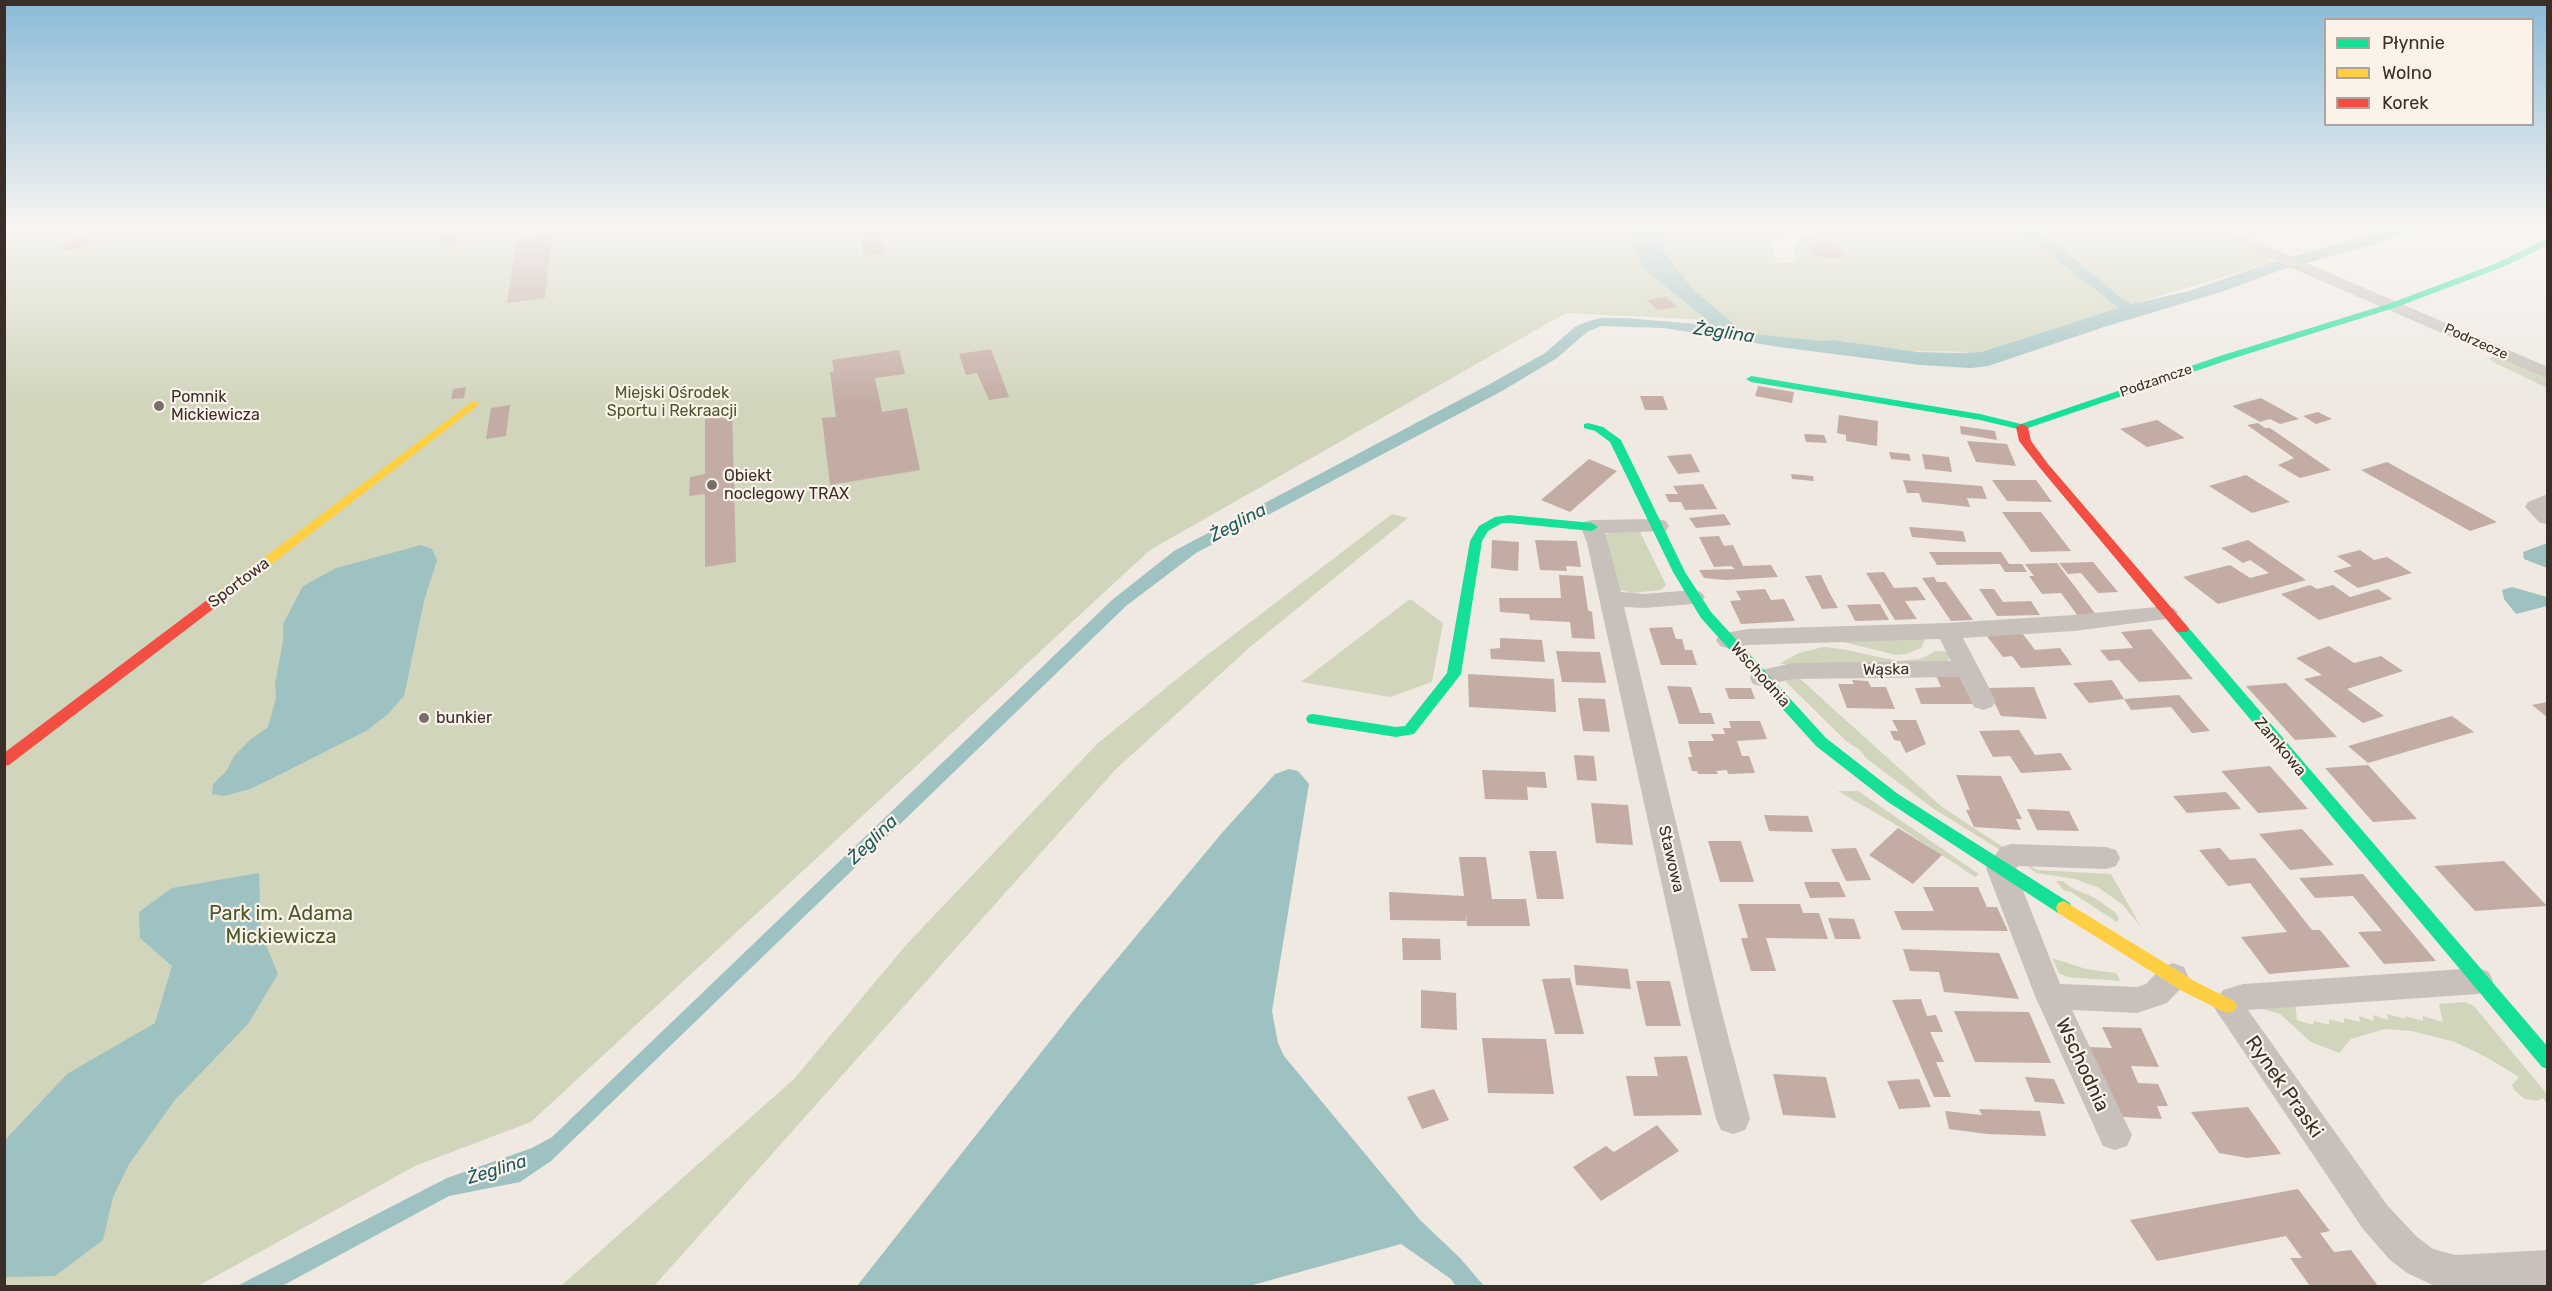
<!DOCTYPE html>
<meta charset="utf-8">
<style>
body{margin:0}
#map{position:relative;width:2552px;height:1291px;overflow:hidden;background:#efe9e2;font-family:Rubik,sans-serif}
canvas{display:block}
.frame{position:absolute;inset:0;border:6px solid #3a2e29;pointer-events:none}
.legend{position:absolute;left:2324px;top:18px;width:210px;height:108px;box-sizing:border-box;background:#fbf3ea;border:2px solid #aea49d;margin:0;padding:8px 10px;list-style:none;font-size:18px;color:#3a2e29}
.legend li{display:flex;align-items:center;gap:12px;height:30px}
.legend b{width:30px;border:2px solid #aea49d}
</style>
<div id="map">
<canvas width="2552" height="1291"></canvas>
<div class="frame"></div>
<ul class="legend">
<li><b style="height:8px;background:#16e098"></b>Płynnie</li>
<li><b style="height:8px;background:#ffcf43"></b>Wolno</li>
<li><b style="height:8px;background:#f24e42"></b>Korek</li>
</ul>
</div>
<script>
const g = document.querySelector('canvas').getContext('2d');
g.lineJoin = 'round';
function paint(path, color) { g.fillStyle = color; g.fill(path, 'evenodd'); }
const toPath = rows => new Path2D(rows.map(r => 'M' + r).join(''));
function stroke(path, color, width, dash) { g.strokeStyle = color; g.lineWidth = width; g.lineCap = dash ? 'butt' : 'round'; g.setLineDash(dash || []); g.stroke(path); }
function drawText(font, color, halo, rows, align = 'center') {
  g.font = font + ' Rubik,sans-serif'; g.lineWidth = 4.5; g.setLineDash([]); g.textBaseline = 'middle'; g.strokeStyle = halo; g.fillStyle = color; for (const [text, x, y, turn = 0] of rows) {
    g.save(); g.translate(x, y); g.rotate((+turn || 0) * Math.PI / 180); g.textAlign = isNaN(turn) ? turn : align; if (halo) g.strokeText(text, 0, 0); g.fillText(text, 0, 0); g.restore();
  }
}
paint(toPath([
 [5,225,1636,225,1634,230,1641,264,1649,273,1707,320,1566,313,1150,550,531,1122,417,1165,198,1286,5,1286],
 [1662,225,1804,225,1785,230,1776,238,1773,246,1773,254,1779,263,1797,262,1793,248,1796,243,1803,237,1824,231,1814,225,2002,225,2037,245,2120,308,1980,352,1911,351,1834,340,1822,341,1745,334,1693,289,1663,251],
 [1817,243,1839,247,1845,254,1835,259,1817,256,1809,249],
 [2026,225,2193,225,2271,259,2270,263,2132,304,2124,300,2053,241],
 [2492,357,2501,358,2547,379,2547,388,2493,362,2489,359],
 [1392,514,1408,518,1250,647,1115,770,654,1286,561,1286,794,1079,906,945,1098,743,1198,662],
 [1634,530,1640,532,1666,585,1661,590,1631,593,1615,588,1604,535,1610,532],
 [1410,599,1443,623,1432,682,1390,697,1301,682],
 [1926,637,1921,648,1907,654,1896,655,1835,640],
 [1823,647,1842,649,1897,661,1920,659,1936,651,1952,652,1952,657,1946,662,1910,665,1779,664,1799,653],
 [1798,677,1942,807,2003,847,2000,850,1934,809,1867,759,1859,749,1847,742,1783,679],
 [1838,791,1858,791,1979,874,1975,877,1893,823],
 [2021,861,2037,870,2111,874,2141,927,2122,904,2099,888,2075,879,2036,873],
 [2056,881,2063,881,2072,888,2093,897,2115,912,2119,919,2117,922,2071,892,2063,890],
 [2052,958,2086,969,2116,973,2120,980,2120,981,2067,977,2059,973],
 [2295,1002,2297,1020,2313,1025,2314,1021,2329,1025,2329,1019,2344,1023,2344,1018,2360,1022,2359,1016,2374,1021,2373,1015,2388,1020,2387,1014,2406,1019,2405,1016,2423,1021,2423,1016,2443,1022,2439,1004,2465,1002,2474,1006,2547,1094,2547,1104,2543,1098,2537,1101,2525,1099,2514,1090,2512,1085,2519,1077,2488,1058,2455,1042,2412,1031,2385,1029,2351,1039,2339,1053,2311,1042,2280,1014,2259,1008]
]), '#d1d5bc');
paint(toPath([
 [1636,225,1662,225,1663,251,1693,289,1744,333,1821,341,1834,340,1918,352,1958,353,1981,352,2119,308,2037,245,2002,225,2026,225,2036,230,2053,241,2124,300,2132,304,2189,291,2270,263,2397,227,2448,225,2403,234,2379,243,2281,270,2221,292,2104,327,1988,366,1971,368,1920,365,1779,347,1664,328,1601,326,1587,332,1557,358,1502,391,1196,553,1126,606,551,1161,520,1182,449,1196,282,1286,237,1286,447,1178,532,1148,552,1137,1112,600,1174,551,1488,385,1545,353,1575,327,1586,322,1600,318,1625,318,1709,325,1707,320,1649,273,1641,264,1633,247],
 [2547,543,2547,568,2524,559,2523,552],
 [421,545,432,549,437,560,424,601,404,696,387,715,366,731,275,777,250,789,224,796,212,794,213,784,227,770,234,756,251,739,268,727,276,698,275,684,283,641,283,624,303,586,336,568],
 [2512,587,2547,597,2547,606,2516,614,2504,599,2502,590],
 [1289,769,1298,771,1309,784,1272,1011,1278,1043,1284,1056,1420,1220,1460,1258,1484,1286,1456,1286,1451,1279,1401,1244,1249,1286,857,1286,1077,1007,1221,834,1275,774],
 [259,873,261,933,278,974,248,1024,175,1100,129,1164,113,1197,103,1240,55,1276,5,1277,5,1140,67,1074,155,1023,172,966,140,938,139,912,172,888]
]), '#9ec2c1');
paint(toPath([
 [857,225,878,225,885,253,864,256],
 [453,232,461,243,445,247,437,236],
 [552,234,545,298,507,303,517,238],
 [81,238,91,238,93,242,86,247,72,250,61,250,59,246,68,241],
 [1817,243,1839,247,1845,254,1835,259,1817,256,1809,249],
 [1666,297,1677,307,1658,310,1646,300],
 [991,349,1009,397,989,400,977,373,966,375,959,354],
 [899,350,905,374,875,378,882,412,907,408,920,470,830,485,822,418,836,417,830,372,834,371,832,360],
 [1758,386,1794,392,1792,403,1755,396],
 [466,387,464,398,451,399,453,389],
 [1640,396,1663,396,1668,410,1645,410],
 [2261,398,2299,419,2280,424,2270,419,2260,422,2232,406],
 [510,405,506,436,486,439,491,408],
 [732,407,736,562,705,567,705,494,689,496,690,477,705,474,705,411],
 [2318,412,2332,419,2316,424,2303,416],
 [1839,415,1878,421,1877,446,1846,441,1846,435,1837,433],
 [2157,420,2185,438,2147,447,2120,429],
 [2258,423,2265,428,2270,428,2331,470,2300,478,2278,465,2294,458,2247,425],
 [1960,426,1995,431,1997,440,1961,434],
 [1804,434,1824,435,1827,443,1806,442],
 [1967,441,2007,444,2016,466,1976,462],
 [1889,452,1909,454,1911,461,1891,459],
 [1691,454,1700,472,1678,474,1667,456],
 [1922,454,1949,457,1952,472,1925,469],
 [1589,459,1617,471,1570,512,1541,500],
 [2387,462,2497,522,2470,531,2361,470],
 [1791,474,1813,476,1814,481,1792,479],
 [2246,475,2290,502,2252,513,2209,486],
 [1903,480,1982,486,1987,499,1967,498,1970,507,1922,502,1919,493,1907,493],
 [1992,480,2036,480,2052,502,2007,501],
 [1703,484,1717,509,1685,510,1681,502,1669,502,1665,494,1678,494,1673,486],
 [2002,512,2041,512,2071,551,2031,552],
 [1724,514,1731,525,1696,528,1689,518],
 [1909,527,1963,531,1966,542,1912,537],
 [1719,536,1724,546,1733,545,1743,566,1771,565,1778,577,1725,580,1704,578,1699,570,1735,569,1731,566,1714,567,1699,537],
 [1492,540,1519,542,1518,571,1491,568],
 [1535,540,1577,541,1581,567,1566,566,1567,571,1540,570],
 [2248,540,2306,580,2218,604,2183,577,2230,565,2250,578,2269,573,2250,560,2243,563,2221,548],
 [2360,550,2374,560,2387,557,2412,573,2358,588,2333,571,2352,566,2337,556],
 [1929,552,2001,552,2009,564,2022,564,2027,572,2005,572,2000,564,1937,565],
 [2093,562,2118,592,2098,593,2081,573,2068,574,2059,563],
 [2057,563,2097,616,2078,616,2061,593,2042,594,2029,576,2034,576,2025,564],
 [1884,572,1894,588,1917,587,1926,600,1905,601,1917,619,1895,620,1866,573],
 [1559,575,1583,576,1588,610,1592,612,1595,639,1572,638,1570,622,1530,620,1529,614,1500,612,1499,598,1561,598],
 [1821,575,1829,592,1838,608,1822,609,1805,576],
 [1934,577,1937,582,1946,582,1973,620,1951,621,1922,578],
 [2310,585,2317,589,2333,585,2350,597,2378,589,2392,599,2319,620,2281,594],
 [1765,589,1771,600,1784,599,1795,621,1741,624,1730,601,1741,600,1736,591],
 [1979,589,1994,589,2003,602,2031,601,2040,615,1997,616],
 [1880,604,1889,620,1855,621,1847,605],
 [1672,627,1676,639,1682,639,1685,650,1692,650,1697,665,1661,665,1649,628],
 [2151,629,2173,655,2193,679,2139,682,2119,660,2109,661,2100,650,2133,648,2121,632],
 [2022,633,2035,650,2060,648,2072,665,2021,668,2012,656,2003,657,1986,635],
 [1500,638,1542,640,1545,662,1491,659,1490,649,1500,648],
 [2329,646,2354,663,2381,656,2403,671,2347,689,2384,716,2363,723,2304,679,2322,675,2296,658],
 [1556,651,1600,652,1606,683,1562,682],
 [1935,673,1961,676,1973,704,1921,704,1915,688,1941,687],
 [1468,674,1554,679,1556,712,1469,707],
 [1852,680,1868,681,1871,687,1886,687,1895,709,1847,708,1838,684,1854,684],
 [2112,680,2124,699,2089,703,2073,683],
 [2286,683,2337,737,2295,740,2246,686],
 [1667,686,1691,687,1700,713,1711,713,1715,724,1679,724],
 [2034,687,2047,719,2001,716,1987,688],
 [1725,688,1751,688,1755,699,1729,699],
 [2179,695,2210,731,2192,733,2171,707,2131,710,2124,699],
 [1578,698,1605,699,1610,732,1583,731],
 [2547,702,2547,717,2532,705],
 [2452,716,2474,732,2368,763,2348,746],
 [1892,720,1916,720,1926,744,1906,753,1900,741,1894,740,1890,731,1898,731],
 [1729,721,1760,721,1767,739,1737,741,1742,756,1749,756,1755,773,1728,774,1727,770,1716,771,1718,774,1698,774,1697,771,1692,771,1688,757,1692,757,1688,741,1714,741,1711,734,1725,734,1723,728,1731,728],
 [2019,730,2035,755,2061,753,2072,770,2021,773,2010,756,1993,757,1979,731],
 [1574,755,1594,756,1597,781,1577,780],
 [2368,765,2417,819,2373,822,2325,768],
 [2270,766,2308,809,2258,813,2221,771],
 [1482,770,1545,772,1547,788,1527,787,1528,800,1485,799],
 [1956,775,2001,776,2022,819,2016,819,2021,830,1974,827,1966,810,1970,810],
 [2226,792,2241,809,2187,813,2173,796],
 [1591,803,1628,805,1633,845,1596,843],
 [2027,809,2069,811,2079,831,2037,830],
 [1764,815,1808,816,1813,832,1769,831],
 [1898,828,1942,855,1913,884,1869,855],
 [2302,829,2334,865,2290,870,2259,834],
 [1708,841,1741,841,1754,882,1720,882],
 [1856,848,1871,880,1846,881,1831,849],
 [2220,848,2230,860,2255,858,2312,930,2320,930,2350,967,2269,974,2241,937,2287,932,2250,883,2228,886,2199,850],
 [1529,851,1556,851,1564,899,1537,899],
 [1459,857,1486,857,1492,899,1526,899,1530,926,1467,926,1466,913,1466,921,1390,920,1389,892,1464,896],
 [2504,861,2547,906,2475,911,2434,866],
 [2363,874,2436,961,2384,964,2358,932,2382,931,2353,896,2315,898,2299,878],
 [1804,882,1839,882,1846,897,1810,898],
 [1923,887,1978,887,1987,907,1997,907,2008,931,1902,930,1894,911,1934,911],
 [1738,904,1800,904,1803,913,1819,913,1828,939,1766,938,1776,971,1751,971,1741,938,1748,938],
 [1828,918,1854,919,1861,939,1835,939],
 [1402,938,1440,939,1441,960,1403,960],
 [1903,949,1999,953,2019,999,1944,992,1939,972,1910,971],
 [1574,965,1628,969,1631,989,1576,985],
 [1570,978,1584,1034,1555,1034,1542,979],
 [1636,981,1670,981,1681,1026,1646,1026],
 [1421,990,1456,993,1457,1030,1421,1028],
 [1921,999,1927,1016,1936,1015,1943,1032,1930,1032,1944,1062,1936,1062,1951,1097,1934,1097,1892,1000],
 [1954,1011,2029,1012,2051,1063,1975,1062],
 [2102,1027,2141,1028,2159,1067,2131,1066,2138,1083,2158,1084,2168,1106,2157,1106,2162,1119,2123,1117,2089,1047,2112,1048],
 [1482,1038,1546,1039,1554,1094,1488,1093],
 [1687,1056,1702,1115,1634,1116,1626,1076,1658,1076,1654,1057],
 [1773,1074,1826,1077,1836,1118,1783,1115],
 [2025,1077,2054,1079,2065,1104,2035,1102],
 [1919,1079,1931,1107,1899,1109,1887,1081],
 [1434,1089,1449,1120,1422,1129,1407,1097],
 [2248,1107,2281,1154,2247,1158,2219,1153,2191,1112],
 [1979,1109,2040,1111,2046,1136,1987,1134,1949,1129,1945,1111,1982,1115],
 [1657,1125,1679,1151,1601,1201,1573,1167,1606,1146,1614,1152],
 [2298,1189,2330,1231,2320,1233,2334,1252,2351,1250,2378,1286,2310,1286,2290,1258,2302,1258,2286,1236,2157,1261,2130,1220]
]), '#c3aca3');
paint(toPath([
 [2197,225,2218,225,2548,367,2548,379,2199,228,2197,225],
 [2548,494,2548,524,2540,523,2525,507,2528,502,2548,494],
 [1658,519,1666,521,1669,526,1666,531,1605,533,1621,592,1644,594,1693,590,1701,592,1705,597,1701,602,1693,604,1644,608,1624,607,1722,1013,1750,1119,1745,1130,1733,1134,1721,1130,1716,1119,1690,1013,1587,543,1581,527,1584,522,1592,520,1658,519],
 [2166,606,2174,608,2178,613,2174,618,2074,631,1963,638,1996,701,1992,707,1983,710,1974,707,1959,677,1792,679,1762,686,1753,684,1750,678,1753,672,1792,663,1951,661,1940,639,1748,645,1728,648,1720,646,1716,640,1720,634,1748,629,1948,623,2074,615,2166,606],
 [2011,844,2106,847,2116,850,2120,858,2116,866,2106,869,2018,866,2015,870,2060,984,2137,987,2146,984,2162,967,2173,963,2184,967,2188,976,2184,985,2167,1003,2137,1013,2072,1010,2132,1135,2127,1146,2115,1150,2103,1146,2035,996,1986,868,2001,847,2011,844],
 [2478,968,2489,972,2493,981,2489,990,2478,994,2248,1010,2387,1205,2416,1236,2433,1249,2455,1255,2548,1250,2548,1286,2435,1286,2407,1273,2390,1260,2363,1229,2213,1006,2223,990,2243,984,2478,968]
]), '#c8c1bb');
paint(toPath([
 [2548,238,2548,245,2503,267,2394,308,2231,359,2022,430,1980,420,1751,382,1746,379,1751,376,1980,414,2021,424,2223,355,2388,304,2497,263,2548,238],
 [1588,423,1603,427,1621,440,1685,572,1711,612,1826,738,1898,794,2070,903,2072,908,2070,913,2064,915,2058,913,1888,802,1816,746,1701,618,1673,572,1610,442,1595,431,1584,428,1584,424,1588,423],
 [1509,515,1592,523,1598,527,1592,531,1509,523,1502,523,1488,531,1482,541,1461,674,1414,734,1396,737,1308,723,1306,719,1308,715,1313,714,1396,727,1405,726,1447,673,1470,541,1479,526,1495,517,1509,515],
 [2182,625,2187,626,2548,1047,2548,1069,2542,1067,2177,632,2175,629,2182,625]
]), '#16e098');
paint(toPath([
 [473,401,477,402,477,406,221,603,211,603,209,600,211,597,473,401],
 [2064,901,2196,982,2234,1001,2237,1006,2234,1011,2228,1013,2222,1011,2184,992,2058,913,2056,908,2058,903,2064,901]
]), '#ffcf43');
paint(toPath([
 [2022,424,2028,427,2031,441,2048,464,2187,626,2189,629,2187,632,2177,632,2040,468,2019,441,2016,427,2022,424],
 [216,596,221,597,223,600,221,603,9,765,4,766,4,753,211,597,216,596]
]), '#f24e42');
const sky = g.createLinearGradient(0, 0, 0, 405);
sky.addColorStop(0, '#8abad8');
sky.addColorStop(0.56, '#f8f5f2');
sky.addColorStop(1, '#f8f5f200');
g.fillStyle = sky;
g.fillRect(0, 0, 2552, 405);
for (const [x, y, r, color] of [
 [159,406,6,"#796f6a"],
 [712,485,6,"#796f6a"],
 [424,718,6,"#796f6a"]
]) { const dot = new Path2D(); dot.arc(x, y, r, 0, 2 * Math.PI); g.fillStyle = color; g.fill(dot); stroke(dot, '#fbf3ea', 2); }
drawText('14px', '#3a2e29', '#fbf3ea', [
 ["Podrzecze",2476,342,24],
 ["Podzamcze",2156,381,-19]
]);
drawText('16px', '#4a592b', '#fbf3ea', [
 ["Miejski Ośrodek",672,393],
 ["Sportu i Rekraacji",672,411]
]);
drawText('16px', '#3a2e29', '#fbf3ea', [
 ["Pomnik",171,397],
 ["Mickiewicza",171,415],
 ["Obiekt",724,476],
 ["noclegowy TRAX",724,494],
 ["bunkier",436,718]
], 'left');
drawText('16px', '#3a2e29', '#fbf3ea', [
 ["Sportowa",239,583,-37],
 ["Wąska",1886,670,-1],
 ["Wschodnia",1760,675,48],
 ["Zamkowa",2280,747,50],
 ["Stawowa",1671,859,77]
]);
drawText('italic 18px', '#1c5c5e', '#fbf3ea', [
 ["Żeglina",1724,333,8],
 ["Żeglina",1238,523,-28],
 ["Żeglina",873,840,-44],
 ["Żeglina",497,1170,-17]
]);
drawText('20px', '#4a592b', '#fbf3ea', [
 ["Park im. Adama",281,914],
 ["Mickiewicza",281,937]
]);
drawText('20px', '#3a2e29', '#fbf3ea', [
 ["Wschodnia",2082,1065,65],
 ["Rynek Praski",2284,1087,55]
]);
</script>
